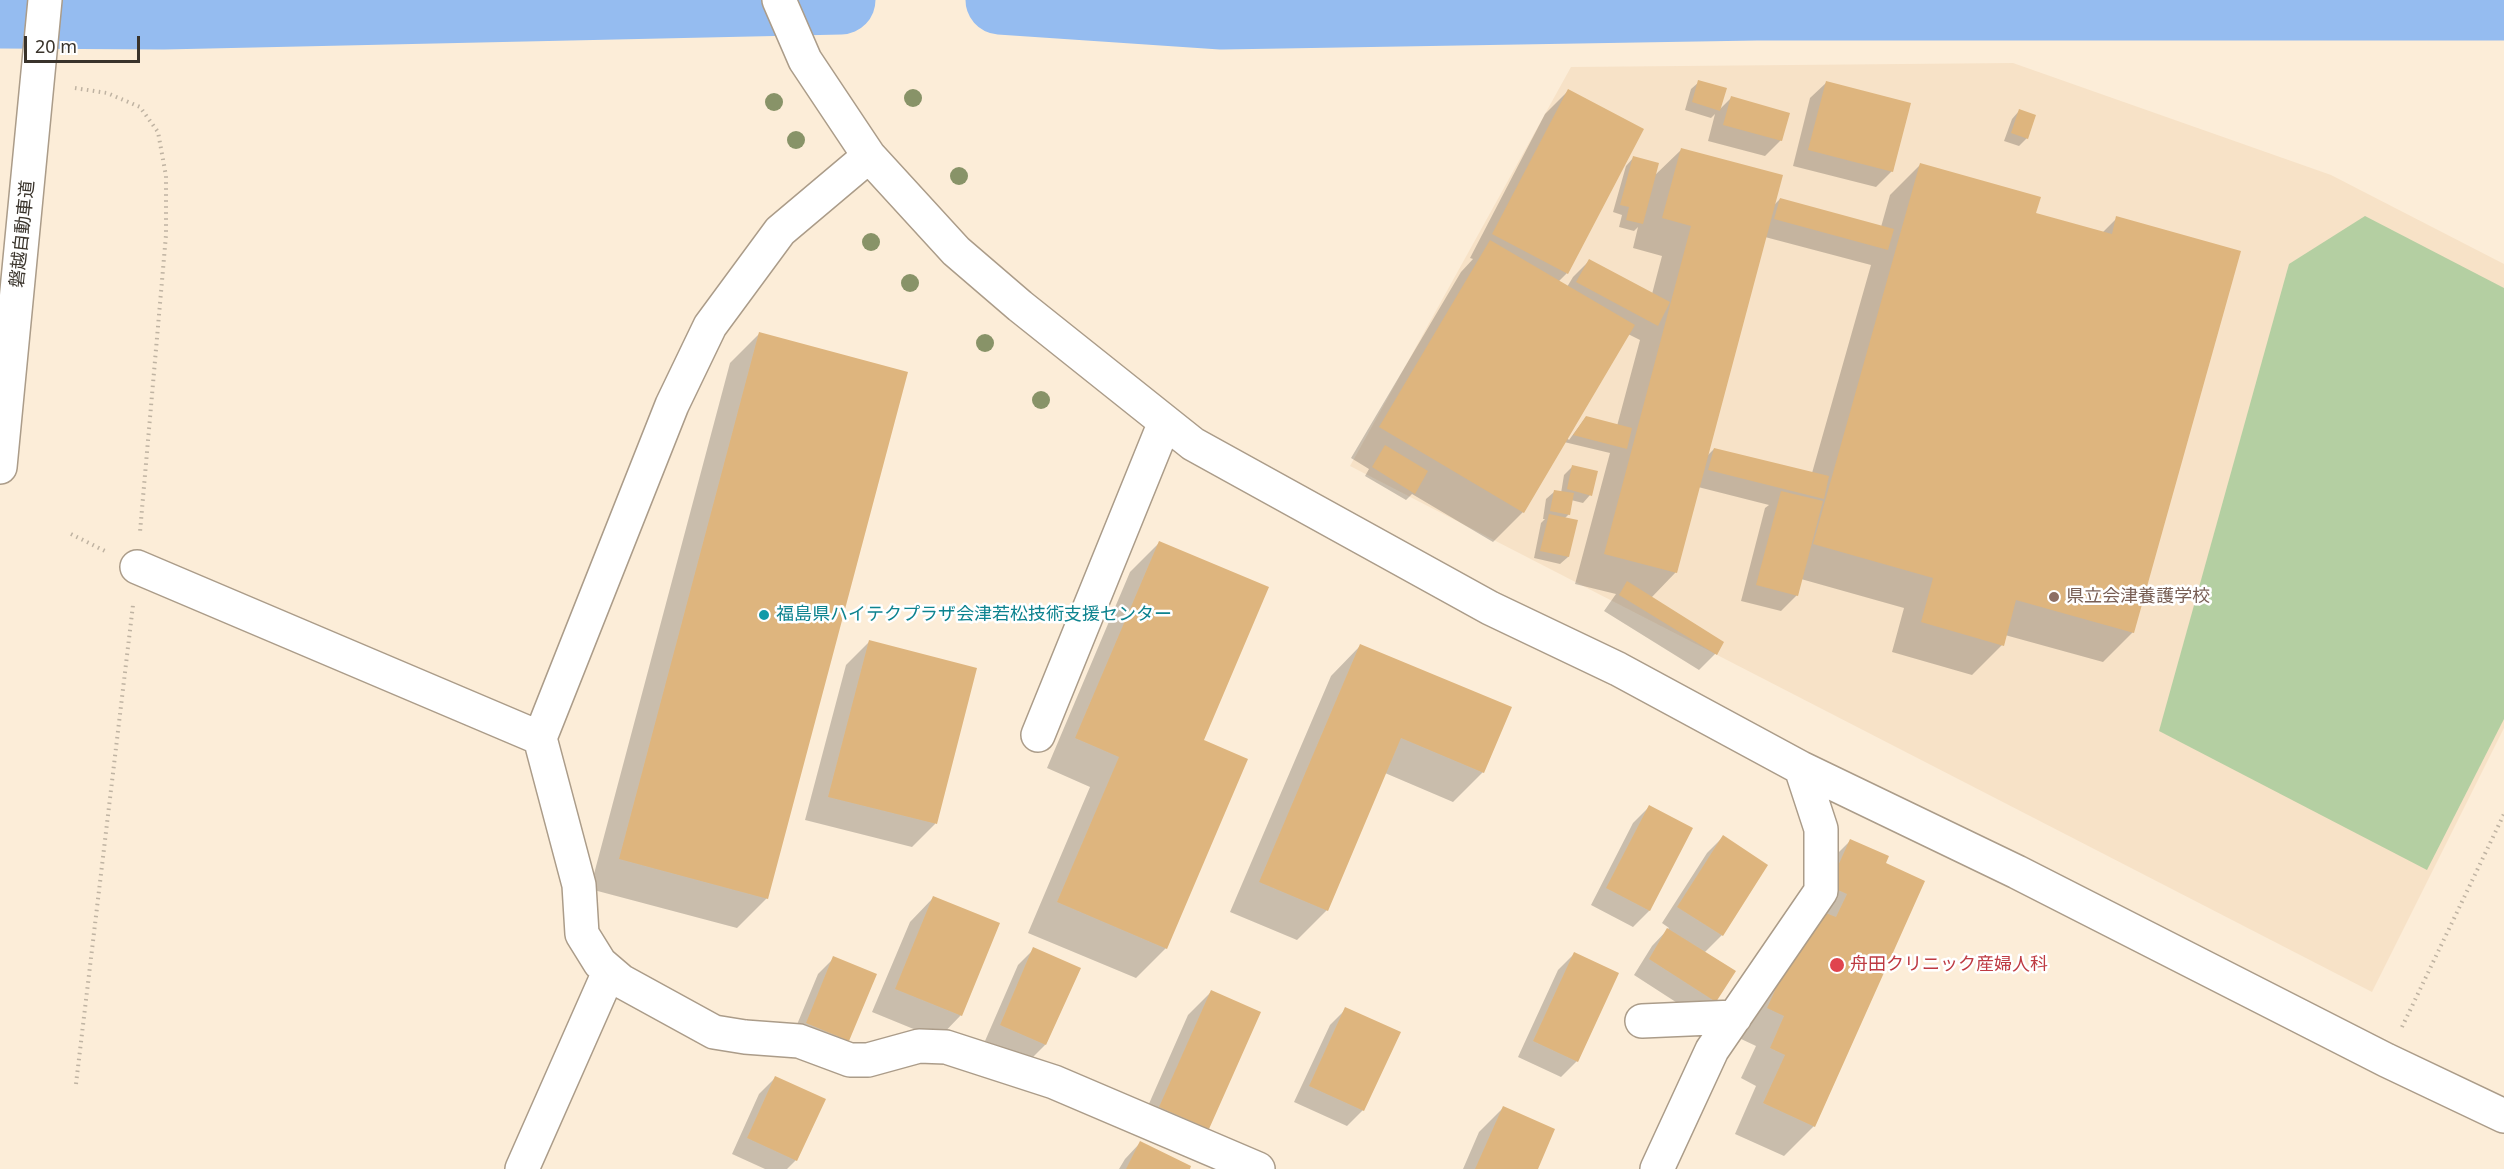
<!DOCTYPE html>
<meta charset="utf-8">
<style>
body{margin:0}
#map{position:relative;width:2504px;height:1169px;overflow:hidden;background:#fcedd8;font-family:"Noto Sans",sans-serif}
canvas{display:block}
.scale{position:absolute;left:24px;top:36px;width:116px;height:27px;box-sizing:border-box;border:3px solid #39332b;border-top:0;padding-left:8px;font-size:18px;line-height:21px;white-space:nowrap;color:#39332b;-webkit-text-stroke:4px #fff;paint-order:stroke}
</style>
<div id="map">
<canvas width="2504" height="1169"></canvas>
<div class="scale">20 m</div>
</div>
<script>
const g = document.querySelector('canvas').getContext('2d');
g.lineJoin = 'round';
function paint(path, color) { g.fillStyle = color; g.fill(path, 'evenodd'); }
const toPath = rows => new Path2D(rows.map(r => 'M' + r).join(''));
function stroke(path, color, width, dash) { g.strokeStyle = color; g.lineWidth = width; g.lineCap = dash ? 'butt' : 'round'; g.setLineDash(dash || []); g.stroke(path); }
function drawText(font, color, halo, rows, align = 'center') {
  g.font = font + ' "Noto Sans","Noto Sans JP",sans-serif'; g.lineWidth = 5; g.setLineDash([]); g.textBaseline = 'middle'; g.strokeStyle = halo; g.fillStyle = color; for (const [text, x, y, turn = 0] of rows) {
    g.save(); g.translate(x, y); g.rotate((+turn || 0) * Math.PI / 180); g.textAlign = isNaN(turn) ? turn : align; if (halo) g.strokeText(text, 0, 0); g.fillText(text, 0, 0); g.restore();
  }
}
paint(toPath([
 [2013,63,2331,175,2504,264,2504,728,2372,992,1350,466,1571,67]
]), '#f7e2c7');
paint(toPath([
 [2365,216,2504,288,2504,719,2427,870,2159,731,2289,264]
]), '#b4cfa2');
paint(toPath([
 [1699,82,1719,110,1731,98,1781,140,1765,156,1708,141,1715,114,1711,118,1685,110,1691,89],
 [1827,82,1892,171,1876,187,1793,166,1810,98],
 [1568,91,1567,273,1558,282,1567,287,1573,277,1589,261,1652,294,1662,256,1633,248,1638,227,1634,231,1619,227,1622,215,1613,212,1626,166,1633,158,1654,176,1681,150,1772,207,1780,199,1881,227,1890,195,1920,165,2035,214,2102,233,2117,218,2133,632,2103,662,2005,635,2002,645,1972,675,1892,652,1904,608,1801,579,1797,595,1781,611,1741,601,1765,508,1769,505,1698,487,1676,572,1651,598,1722,642,1715,654,1699,670,1604,611,1616,594,1575,584,1610,453,1564,442,1523,512,1493,542,1412,494,1406,500,1365,476,1369,469,1351,458,1461,272,1473,259,1470,258,1545,114],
 [1765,237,1871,265,1812,473,1714,449,1706,457],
 [1628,334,1640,340,1617,426,1586,417,1569,440,1567,438],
 [2019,111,2027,138,2019,146,2004,141,2012,119],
 [760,333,767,898,737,928,590,889,730,363],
 [1572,467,1590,495,1583,503,1571,500,1569,514,1564,519,1568,557,1560,564,1534,558,1541,523,1545,519,1543,519,1546,499,1554,492,1561,493,1564,475],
 [1160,542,1202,741,1166,948,1136,978,1028,933,1090,787,1047,768,1130,572],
 [869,642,975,669,935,824,912,847,805,820,846,665],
 [1360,646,1483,772,1453,802,1385,773,1327,910,1297,940,1230,912,1331,676],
 [1649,807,1691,829,1649,911,1633,927,1591,905,1633,823],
 [1723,837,1722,935,1704,953,1715,1001,1699,1017,1634,975,1652,946,1669,928,1662,923,1707,853],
 [1850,841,1887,857,1814,1126,1784,1156,1735,1134,1756,1086,1741,1078,1756,1046,1739,1038,1820,871],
 [933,898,961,1015,938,1039,872,1012,910,922],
 [1034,949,1045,1045,1029,1061,985,1041,1018,965],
 [1574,954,1577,1061,1561,1077,1518,1057,1558,970],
 [834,958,848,1040,832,1056,791,1039,818,974],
 [1211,992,1208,1128,1184,1152,1137,1131,1188,1015],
 [1346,1009,1363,1110,1347,1126,1294,1102,1330,1025],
 [775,1078,796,1160,787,1169,765,1169,732,1154,759,1094],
 [1503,1108,1536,1169,1463,1169,1479,1132],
 [1140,1143,1188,1169,1119,1169,1125,1159]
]), '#0003');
stroke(toPath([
 [1000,0,1222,15,1756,6,2504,6],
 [0,14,163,15,841,0]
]), '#95bcf0', 69);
paint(toPath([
 [1698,80,1727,88,1720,111,1692,102],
 [1826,81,1911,103,1893,172,1808,150],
 [1568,89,1644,129,1568,274,1492,234],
 [1731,96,1790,113,1782,141,1723,125],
 [2019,109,2036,115,2028,139,2011,133],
 [1681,148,1783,175,1677,573,1604,554,1691,226,1662,218],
 [1633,156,1659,163,1643,224,1626,220,1629,207,1620,205],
 [1920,163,2041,197,2036,213,2112,234,2116,216,2241,251,2134,633,2016,600,2004,646,1921,622,1933,578,1813,544],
 [1780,198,1894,229,1888,250,1774,219],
 [1490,240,1635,325,1524,513,1379,427],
 [1589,259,1670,302,1658,326,1576,282],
 [759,332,908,372,768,899,619,859],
 [1586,416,1632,428,1627,449,1573,435],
 [1385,445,1428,471,1415,494,1372,467],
 [1714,448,1829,476,1824,499,1708,470],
 [1572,465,1598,471,1592,496,1567,489],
 [1554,490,1574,493,1570,515,1550,511],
 [1781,491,1823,501,1798,596,1756,585],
 [1549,514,1578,520,1569,557,1540,551],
 [1159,541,1269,587,1204,740,1248,759,1167,949,1057,902,1119,757,1075,738],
 [1627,581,1724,642,1717,655,1619,595],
 [869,640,977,668,937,824,828,797],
 [1360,644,1512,707,1484,773,1401,738,1328,911,1259,882],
 [1649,805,1693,828,1650,911,1606,888],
 [1723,835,1768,865,1723,936,1677,907],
 [1850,839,1889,856,1886,863,1925,881,1815,1127,1763,1103,1785,1055,1770,1048,1784,1016,1767,1008,1807,920,1818,910,1836,917,1847,894,1829,886],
 [933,896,1000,923,962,1016,895,989],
 [1667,928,1736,971,1716,1002,1649,959],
 [1033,947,1081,968,1046,1045,1000,1025],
 [1574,952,1619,973,1578,1062,1533,1041],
 [833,956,877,974,849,1041,806,1023],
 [1211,990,1261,1012,1209,1129,1159,1107],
 [1345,1007,1401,1032,1364,1111,1309,1086],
 [775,1076,826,1099,797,1161,747,1138],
 [1503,1106,1555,1129,1538,1169,1475,1169],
 [1140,1141,1191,1166,1190,1169,1126,1169]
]), '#deb57e');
const minor = toPath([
 [779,0,805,60,869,156,956,251,1020,306,1193,444,1490,608,1618,669,1801,768,2017,872,2386,1060,2504,1116],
 [869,156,780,231,710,326,672,405,540,738,579,885,582,934,600,963,621,981,714,1032,745,1037,799,1041,850,1060,868,1060,919,1046,946,1047,1054,1082,1258,1169],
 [137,567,540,738],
 [1038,735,1165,422],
 [1642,1021,1735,1017],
 [522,1169,609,972],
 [1657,1169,1712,1050,1821,891,1821,829,1801,768]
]);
const highway = toPath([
 [0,467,45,0]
]);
stroke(minor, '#ab9c89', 36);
stroke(highway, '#ab9c89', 36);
stroke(toPath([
 [75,88,107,93,140,107,158,132,166,176,166,235,140,532],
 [71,534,107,552],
 [2402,1027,2504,814],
 [76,1084,133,605]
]), '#bfb3a2', 4, [1.5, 4.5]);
stroke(minor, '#fff', 33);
stroke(highway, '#fff', 33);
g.fillStyle = '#889368';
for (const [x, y] of [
 [913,98],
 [774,102],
 [796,140],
 [959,176],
 [871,242],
 [910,283],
 [985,343],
 [1041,400]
]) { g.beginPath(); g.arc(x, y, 9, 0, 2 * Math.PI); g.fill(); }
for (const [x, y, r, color] of [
 [2054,597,6,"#8d6e63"],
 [764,615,6,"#0f9aa8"],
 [1837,965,8,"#e0444e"]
]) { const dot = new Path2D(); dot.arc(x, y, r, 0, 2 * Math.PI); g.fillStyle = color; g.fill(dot); stroke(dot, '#fff', 2); }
drawText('18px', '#39332b', '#fff', [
 ["磐越自動車道",23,234,-84]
]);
drawText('18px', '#785e54', '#fff', [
 ["県立会津養護学校",2066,597]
], 'left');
drawText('18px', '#0d838f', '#fff', [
 ["福島県ハイテクプラザ会津若松技術支援センター",776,615]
], 'left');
drawText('18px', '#be3a42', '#fff', [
 ["舟田クリニック産婦人科",1850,965]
], 'left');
</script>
